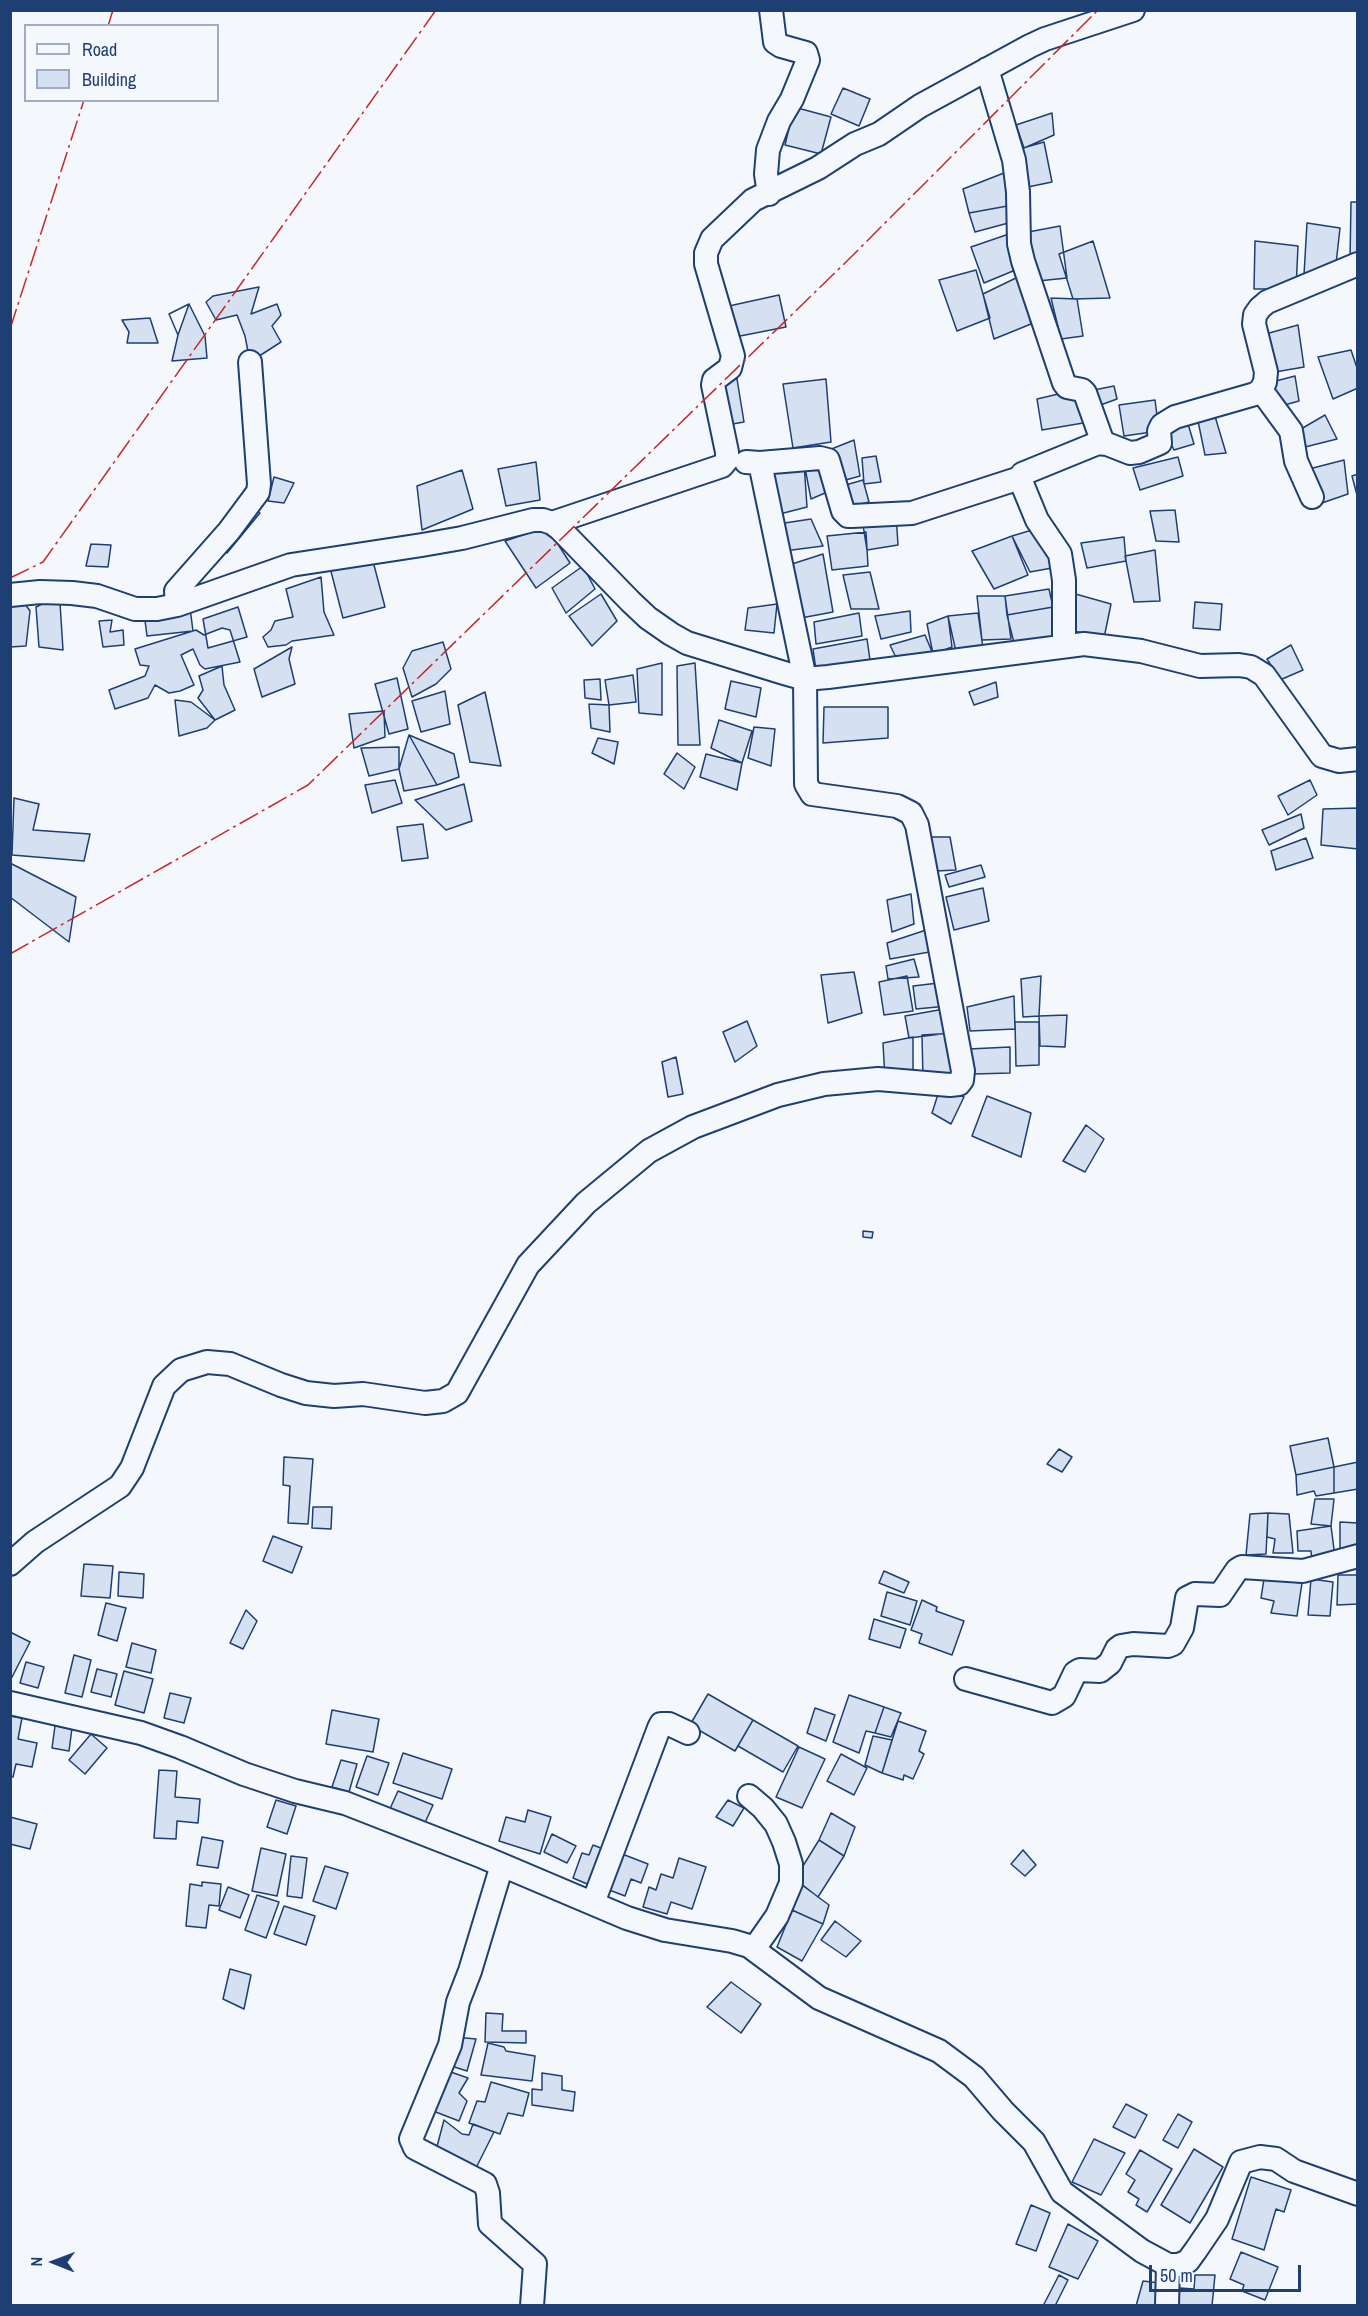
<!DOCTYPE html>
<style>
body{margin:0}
#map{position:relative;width:1368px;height:2316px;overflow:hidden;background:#f4f7fb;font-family:"Archivo Narrow",sans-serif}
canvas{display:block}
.frame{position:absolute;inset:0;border:12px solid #1d3f73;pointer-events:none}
.legend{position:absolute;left:24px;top:24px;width:195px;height:78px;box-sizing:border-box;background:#f4f7fb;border:2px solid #9eadc5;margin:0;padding:8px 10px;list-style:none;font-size:18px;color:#1d3f73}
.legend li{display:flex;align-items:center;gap:12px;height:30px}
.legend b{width:30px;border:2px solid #9eadc5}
.north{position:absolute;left:24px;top:2232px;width:60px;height:60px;-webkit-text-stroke:4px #f4f7fb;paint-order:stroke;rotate:271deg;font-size:16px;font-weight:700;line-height:24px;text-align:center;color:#1d3f73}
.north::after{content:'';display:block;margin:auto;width:21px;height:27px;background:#1d3f73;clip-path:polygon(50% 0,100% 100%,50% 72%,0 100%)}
.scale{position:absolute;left:1149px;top:2265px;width:152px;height:27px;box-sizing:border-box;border:3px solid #1d3f73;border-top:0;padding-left:8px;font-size:18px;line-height:21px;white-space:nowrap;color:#1d3f73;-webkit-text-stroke:4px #f4f7fb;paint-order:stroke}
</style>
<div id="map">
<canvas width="1368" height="2316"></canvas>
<div class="frame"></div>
<ul class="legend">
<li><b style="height:8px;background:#f4f7fb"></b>Road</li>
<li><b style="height:16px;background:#d5e0f0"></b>Building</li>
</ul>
<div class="north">N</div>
<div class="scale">50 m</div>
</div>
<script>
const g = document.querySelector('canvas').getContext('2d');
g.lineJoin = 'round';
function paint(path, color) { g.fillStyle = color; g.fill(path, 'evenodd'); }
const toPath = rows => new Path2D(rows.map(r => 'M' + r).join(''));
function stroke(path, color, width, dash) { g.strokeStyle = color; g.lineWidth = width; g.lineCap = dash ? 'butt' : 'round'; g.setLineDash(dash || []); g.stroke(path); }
const building = toPath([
 [843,88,870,99,859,126,831,114,843,88],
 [794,107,831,117,821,154,785,145,794,107],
 [1052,113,1054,135,1024,148,1016,125,1052,113],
 [1044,142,1052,182,1023,188,1016,150,1044,142],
 [1009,171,1013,205,969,213,963,189,1009,171],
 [1351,202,1358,202,1358,260,1350,260,1351,202],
 [1013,205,1012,222,975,232,969,213,1013,205],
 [1307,223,1340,228,1335,273,1304,275,1307,223],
 [1060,226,1067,278,1038,281,1023,233,1060,226],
 [1009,234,1013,271,984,283,971,247,1009,234],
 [1093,241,1110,298,1073,299,1059,254,1093,241],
 [1255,241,1298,246,1296,289,1254,289,1255,241],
 [976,270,990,318,957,331,939,280,976,270],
 [1020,276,1031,324,994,339,983,294,1020,276],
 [259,287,251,314,277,304,281,315,272,326,281,342,250,362,245,336,237,315,216,320,206,302,213,296,259,287],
 [779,295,786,327,735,337,729,306,779,295],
 [1051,298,1077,299,1083,336,1061,339,1051,298],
 [189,304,178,335,169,314,189,304],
 [189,304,205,336,207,358,172,361,178,335,169,314,189,304],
 [150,318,158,343,127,343,129,332,122,320,150,318],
 [1298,325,1304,367,1275,372,1262,335,1298,325],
 [1351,350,1358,371,1358,388,1333,399,1318,357,1351,350],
 [1295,376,1299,401,1281,406,1272,382,1295,376],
 [737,379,744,422,727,425,719,382,737,379],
 [826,379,831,442,793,448,783,384,826,379],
 [1114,386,1117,399,1095,407,1089,391,1114,386],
 [1080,389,1089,422,1042,430,1037,399,1080,389],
 [1155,400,1159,431,1124,436,1119,405,1155,400],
 [1214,413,1226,453,1205,455,1198,421,1214,413],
 [1325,415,1337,439,1305,447,1301,429,1325,415],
 [1186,417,1194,444,1174,450,1162,425,1186,417],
 [854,440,860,476,835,483,829,450,854,440],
 [876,456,881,482,864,484,862,458,876,456],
 [1178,457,1183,476,1140,490,1133,468,1178,457],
 [1344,460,1348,494,1319,504,1309,469,1344,460],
 [536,462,540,500,506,506,498,469,536,462],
 [820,462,825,493,811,499,804,463,820,462],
 [804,463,807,507,776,515,765,469,804,463],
 [462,470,473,509,422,530,417,486,462,470],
 [1358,474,1358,499,1352,476,1358,474],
 [274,477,294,483,284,503,268,501,274,477],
 [863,480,869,502,849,507,842,486,863,480],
 [253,508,260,513,227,553,222,546,253,508],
 [1175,510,1179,542,1156,541,1150,511,1175,510],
 [896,514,898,545,867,550,862,519,896,514],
 [811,519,823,546,784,551,778,524,811,519],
 [547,527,570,563,536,588,505,541,547,527],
 [1042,527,1063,566,1030,572,1012,536,1042,527],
 [866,532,868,566,832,570,827,536,866,532],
 [1012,536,1028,575,994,589,972,551,1012,536],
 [1124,537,1126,561,1087,568,1081,543,1124,537],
 [91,544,111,545,108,567,86,566,91,544],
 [369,546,385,607,343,618,326,552,369,546],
 [1155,550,1160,601,1134,602,1125,556,1155,550],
 [823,554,833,612,801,618,792,564,823,554],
 [583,566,595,589,566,613,552,588,583,566],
 [870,572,879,609,851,609,843,575,870,572],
 [321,577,324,612,334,635,292,641,286,645,268,647,263,637,271,630,275,621,293,617,286,589,321,577],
 [1049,589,1053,607,1007,615,1005,596,1049,589],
 [1065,591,1111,604,1104,638,1065,629,1065,591],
 [601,594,617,621,592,646,569,616,601,594],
 [977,596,1005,596,1011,639,982,640,977,596],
 [22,600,30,611,26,646,10,647,10,604,22,600],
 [48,601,60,603,63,650,39,647,36,607,48,601],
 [1195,602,1222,604,1220,630,1193,628,1195,602],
 [777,604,774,633,745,630,748,608,777,604],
 [238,607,247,637,208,648,203,619,238,607],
 [1053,607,1059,638,1014,643,1007,615,1053,607],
 [190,608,193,631,147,636,144,613,190,608],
 [910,611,911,632,881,639,875,616,910,611],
 [859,613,862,636,816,644,814,622,859,613],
 [978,613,983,648,956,652,948,616,978,613],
 [948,616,952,647,933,654,927,624,948,616],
 [112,620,110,632,123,630,124,645,103,647,99,621,112,620],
 [222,628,230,630,240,662,205,669,200,665,193,649,181,655,194,685,180,691,169,693,155,685,148,698,115,709,109,690,145,676,149,666,140,665,135,649,196,630,204,635,222,628],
 [925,635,933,654,899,664,890,645,925,635],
 [867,639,871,667,816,670,813,649,867,639],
 [443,642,451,669,436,684,412,697,403,668,412,651,443,642],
 [1291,645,1303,670,1280,680,1267,659,1291,645],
 [292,647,289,659,295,684,262,697,254,669,292,647],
 [662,663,662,715,639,713,637,669,662,663],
 [695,663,700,745,678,745,677,666,695,663],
 [222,666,224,685,235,710,215,720,198,698,203,690,199,676,222,666],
 [633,675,636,702,609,705,605,680,633,675],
 [397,678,408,729,389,734,375,684,397,678],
 [600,679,601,700,585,698,584,680,600,679],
 [731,681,761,688,756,717,725,709,731,681],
 [996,682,998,697,974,705,969,692,996,682],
 [445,691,450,724,421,732,412,701,445,691],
 [485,692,501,766,470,762,458,705,485,692],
 [175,700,191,702,215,720,207,728,179,736,175,700],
 [589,704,609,705,610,732,591,728,589,704],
 [824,707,888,707,888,738,823,743,824,707],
 [384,711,385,737,354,748,349,714,384,711],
 [719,720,752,731,742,763,711,748,719,720],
 [754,727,775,729,771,766,748,758,754,727],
 [409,735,454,754,459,777,437,785,409,735],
 [409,735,437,785,404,791,399,769,409,735],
 [598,738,618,742,614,764,592,753,598,738],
 [399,747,399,769,369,776,361,748,399,747],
 [677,753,695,767,684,789,664,774,677,753],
 [706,754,742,763,737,790,700,777,706,754],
 [395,780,402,803,372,813,365,785,395,780],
 [1310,780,1317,795,1288,815,1278,796,1310,780],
 [464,784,472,821,446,830,415,800,464,784],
 [14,798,39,804,33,830,90,834,84,861,12,855,14,798],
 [1358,808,1358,849,1321,845,1323,809,1358,808],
 [1301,814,1304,828,1269,845,1262,830,1301,814],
 [423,824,428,858,402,861,397,827,423,824],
 [929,837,950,837,956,870,936,871,929,837],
 [1306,838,1313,858,1276,870,1271,851,1306,838],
 [10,863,76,897,69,942,10,897,10,863],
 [981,865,985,877,949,887,945,875,981,865],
 [983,888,989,921,954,930,946,897,983,888],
 [911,894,914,924,892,932,887,900,911,894],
 [929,929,935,951,890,959,887,943,929,929],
 [914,959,919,977,888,979,886,966,914,959],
 [854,972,862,1013,828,1023,821,975,854,972],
 [907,976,913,1011,884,1015,879,982,907,976],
 [1041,976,1039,1016,1023,1017,1021,979,1041,976],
 [947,982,948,1006,916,1009,913,986,947,982],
 [1014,996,1015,1029,970,1031,967,1007,1014,996],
 [944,1009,949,1033,909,1038,905,1016,944,1009],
 [1067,1015,1065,1047,1040,1046,1039,1016,1067,1015],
 [747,1021,757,1046,735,1062,723,1032,747,1021],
 [1015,1022,1039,1022,1039,1065,1016,1066,1015,1022],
 [956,1033,959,1084,923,1079,922,1035,956,1033],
 [913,1037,913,1078,885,1080,883,1043,913,1037],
 [1010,1047,1010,1073,973,1074,969,1049,1010,1047],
 [676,1057,683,1094,668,1097,662,1062,676,1057],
 [940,1088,964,1097,951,1124,932,1113,940,1088],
 [987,1096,1031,1113,1021,1157,972,1136,987,1096],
 [1086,1125,1104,1139,1085,1172,1063,1161,1086,1125],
 [863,1231,873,1232,872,1238,863,1237,863,1231],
 [1328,1438,1334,1467,1296,1475,1290,1446,1328,1438],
 [1059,1449,1072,1457,1062,1472,1047,1464,1059,1449],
 [284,1457,313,1459,308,1524,288,1523,290,1486,283,1485,284,1457],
 [1358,1462,1358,1489,1334,1493,1334,1467,1358,1462],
 [1334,1467,1334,1493,1316,1496,1314,1491,1297,1495,1296,1475,1334,1467],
 [1315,1499,1334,1499,1331,1526,1311,1524,1315,1499],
 [313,1507,332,1507,331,1529,312,1528,313,1507],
 [1268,1513,1289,1514,1293,1553,1273,1553,1275,1539,1267,1537,1268,1513],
 [1268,1513,1266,1554,1246,1555,1250,1514,1268,1513],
 [1340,1522,1358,1523,1358,1547,1340,1550,1340,1522],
 [1331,1526,1335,1557,1312,1561,1311,1551,1298,1551,1297,1531,1331,1526],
 [273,1536,302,1547,292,1573,263,1561,273,1536],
 [84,1564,113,1566,110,1598,81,1596,84,1564],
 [884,1571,909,1582,904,1593,879,1583,884,1571],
 [119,1572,144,1574,143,1598,118,1596,119,1572],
 [1338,1575,1358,1575,1358,1604,1337,1605,1338,1575],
 [1264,1579,1302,1583,1297,1616,1271,1613,1274,1601,1261,1598,1264,1579],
 [1311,1579,1333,1582,1330,1616,1308,1615,1311,1579],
 [887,1592,917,1601,910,1625,881,1616,887,1592],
 [922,1600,937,1607,936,1611,964,1621,952,1655,919,1643,922,1634,911,1630,922,1600],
 [106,1603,126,1608,117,1641,98,1635,106,1603],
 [246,1610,257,1621,243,1649,230,1643,246,1610],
 [874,1619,906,1629,900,1648,869,1639,874,1619],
 [10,1632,30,1642,10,1681,10,1632],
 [132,1643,156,1650,151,1673,126,1667,132,1643],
 [74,1655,91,1660,82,1697,65,1693,74,1655],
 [26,1662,44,1667,38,1688,20,1683,26,1662],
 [97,1669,117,1674,111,1697,91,1692,97,1669],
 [124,1671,153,1679,144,1713,115,1705,124,1671],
 [170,1693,191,1698,184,1723,164,1718,170,1693],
 [708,1694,753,1720,735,1751,690,1725,708,1694],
 [849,1695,884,1707,875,1733,866,1731,859,1753,833,1742,849,1695],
 [884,1707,901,1713,891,1737,875,1733,884,1707],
 [815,1708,835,1715,826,1741,807,1733,815,1708],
 [332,1710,379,1719,373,1752,326,1744,332,1710],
 [10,1716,22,1718,18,1739,37,1743,32,1767,16,1764,13,1777,10,1777,10,1716],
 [753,1720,798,1746,783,1772,738,1746,753,1720],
 [898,1721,926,1731,919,1751,924,1754,913,1779,904,1775,903,1780,882,1773,898,1721],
 [55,1726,72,1728,69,1751,52,1748,55,1726],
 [91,1734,107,1748,85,1774,69,1760,91,1734],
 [873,1736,892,1740,882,1773,865,1765,873,1736],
 [799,1747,825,1759,802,1808,776,1797,799,1747],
 [403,1753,452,1769,442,1799,393,1783,403,1753],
 [841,1754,867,1768,854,1795,827,1781,841,1754],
 [367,1756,389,1763,378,1795,356,1787,367,1756],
 [341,1760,357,1764,349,1792,332,1787,341,1760],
 [159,1770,177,1771,175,1797,200,1799,198,1823,177,1821,176,1839,154,1838,159,1770],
 [398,1791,433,1805,424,1825,389,1811,398,1791],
 [276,1800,296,1806,287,1834,267,1827,276,1800],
 [728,1800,744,1808,733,1826,716,1817,728,1800],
 [528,1810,551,1817,540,1854,499,1841,506,1817,525,1822,528,1810],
 [831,1813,855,1827,844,1856,819,1840,831,1813],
 [10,1817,37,1824,30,1849,10,1844,10,1817],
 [552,1834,576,1846,567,1863,544,1852,552,1834],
 [202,1837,223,1841,218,1868,197,1865,202,1837],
 [819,1840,844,1856,818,1897,795,1879,819,1840],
 [593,1845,606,1850,592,1886,573,1878,582,1853,589,1855,593,1845],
 [261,1848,286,1854,277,1896,252,1891,261,1848],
 [1023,1850,1036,1865,1025,1876,1011,1864,1023,1850],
 [617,1852,648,1864,641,1883,631,1879,625,1896,604,1888,617,1852],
 [291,1856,307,1858,302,1898,287,1896,291,1856],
 [679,1858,706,1867,692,1909,671,1902,667,1914,643,1907,649,1887,656,1890,661,1874,673,1878,679,1858],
 [325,1866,348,1873,336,1909,313,1901,325,1866],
 [202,1882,221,1884,219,1906,209,1905,206,1928,186,1926,190,1884,202,1886,202,1882],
 [802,1885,829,1905,823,1924,792,1910,802,1885],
 [228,1887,249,1895,240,1918,219,1910,228,1887],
 [257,1895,279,1902,266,1938,245,1930,257,1895],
 [284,1906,315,1916,306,1945,274,1934,284,1906],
 [792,1910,823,1924,802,1961,777,1947,792,1910],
 [835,1921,861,1941,846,1957,821,1940,835,1921],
 [230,1969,251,1975,244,2009,223,1999,230,1969],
 [731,1982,761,2004,741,2033,707,2007,731,1982],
 [486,2013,503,2014,502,2031,526,2031,526,2043,485,2042,486,2013],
 [454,2037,476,2039,467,2071,445,2064,454,2037],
 [488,2043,504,2047,506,2051,535,2056,532,2081,481,2075,488,2043],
 [445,2070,468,2078,459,2093,467,2101,459,2121,428,2109,445,2070],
 [542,2073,562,2076,562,2090,575,2092,573,2111,532,2105,532,2089,542,2090,542,2073],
 [491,2082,529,2093,523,2116,508,2113,500,2134,469,2123,477,2101,485,2102,491,2082],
 [1126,2104,1147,2115,1135,2138,1113,2127,1126,2104],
 [1178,2114,1192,2122,1178,2148,1163,2140,1178,2114],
 [444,2120,462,2134,469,2135,473,2124,494,2132,474,2172,435,2154,444,2120],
 [1094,2139,1125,2153,1101,2195,1072,2182,1094,2139],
 [1194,2149,1223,2167,1190,2223,1161,2205,1194,2149],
 [1140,2150,1172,2169,1147,2212,1136,2205,1139,2199,1128,2192,1135,2180,1126,2174,1140,2150],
 [1251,2177,1291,2190,1284,2212,1276,2209,1264,2250,1232,2239,1251,2177],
 [1031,2205,1050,2213,1036,2251,1016,2244,1031,2205],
 [1068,2224,1098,2241,1078,2279,1049,2267,1068,2224],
 [1241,2252,1278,2267,1265,2300,1242,2291,1244,2285,1230,2279,1241,2252],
 [1059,2275,1068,2280,1055,2306,1043,2306,1059,2275],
 [1195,2275,1215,2275,1212,2306,1178,2306,1180,2288,1194,2289,1195,2275],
 [1143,2281,1160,2283,1155,2306,1136,2306,1143,2281]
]);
paint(building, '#d5e0f0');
stroke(building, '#1d3f73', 1.5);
const minor = toPath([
 [987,69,1014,160,1018,192,1019,244,1023,261,1064,383,1067,387,1082,390,1085,393,1103,443],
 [769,194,766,174,768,150,779,121,792,99,808,60,806,53,781,46,775,42,771,10],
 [1261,390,1291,431,1296,461,1312,497],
 [746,462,760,463,820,458,828,460,843,511,848,516,852,516,912,513,1020,478],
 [552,523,722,466,727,460,727,452,713,385,714,380,730,368,733,356,706,264,706,253,712,239,753,200,818,168,855,144,879,134,920,106,1030,46,1045,39,1133,10],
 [10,595,40,592,72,593,97,596,135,609,157,609,177,605,291,565,422,545,462,538,533,520,543,520,552,523,560,529,631,602,648,618,671,634,687,643,784,673,805,679,828,677,1084,644,1141,651,1200,666,1239,665,1251,667,1264,675,1322,756,1339,761,1358,759],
 [177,605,176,591,229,531,258,492,259,484,250,362],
 [1064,646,1064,580,1060,554,1037,520,1023,486,1020,478,1022,474,1098,443,1107,444,1130,453,1139,452,1160,443,1159,431,1162,425,1175,417,1255,394,1261,390,1265,382,1266,372,1254,324,1255,315,1260,308,1267,302,1358,264],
 [10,1564,35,1542,120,1486,132,1468,164,1386,181,1370,207,1362,230,1364,281,1385,306,1393,334,1396,363,1394,425,1403,443,1401,457,1393,528,1265,586,1203,649,1151,693,1127,778,1095,824,1084,878,1079,950,1085,959,1084,962,1080,963,1071,917,825,911,813,897,806,812,794,806,784,805,679,760,463],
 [966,1679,1052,1703,1064,1696,1075,1673,1080,1670,1100,1671,1110,1663,1117,1649,1121,1646,1133,1644,1168,1646,1173,1644,1182,1628,1187,1598,1195,1594,1220,1595,1237,1570,1242,1567,1303,1571,1358,1556],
 [10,1703,141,1733,180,1747,244,1774,295,1791,345,1803,483,1857,627,1918,665,1930,732,1941,749,1946,819,1998,939,2051,974,2077,1003,2111,1034,2142,1062,2192,1142,2251,1168,2265,1179,2265,1188,2261,1196,2250,1217,2219,1241,2162,1260,2157,1276,2159,1294,2171,1358,2194],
 [749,1796,763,1808,776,1824,784,1842,791,1864,791,1883,777,1916,754,1949],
 [502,1865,470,1971,458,2002,450,2045,411,2139,415,2148,485,2184,488,2193,490,2224,535,2264,532,2306],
 [593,1903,659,1728,661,1724,669,1724,688,1733],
 [1167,2306,1168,2265]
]);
stroke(minor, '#1d3f73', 26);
stroke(minor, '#f4f7fb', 22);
stroke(toPath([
 [108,26,113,10],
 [10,329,84,100],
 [10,578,43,562,436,10],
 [10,954,308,785,846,262,1098,10]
]), '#c62828', 1.5, [21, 4.5, 3, 4.5]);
</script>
